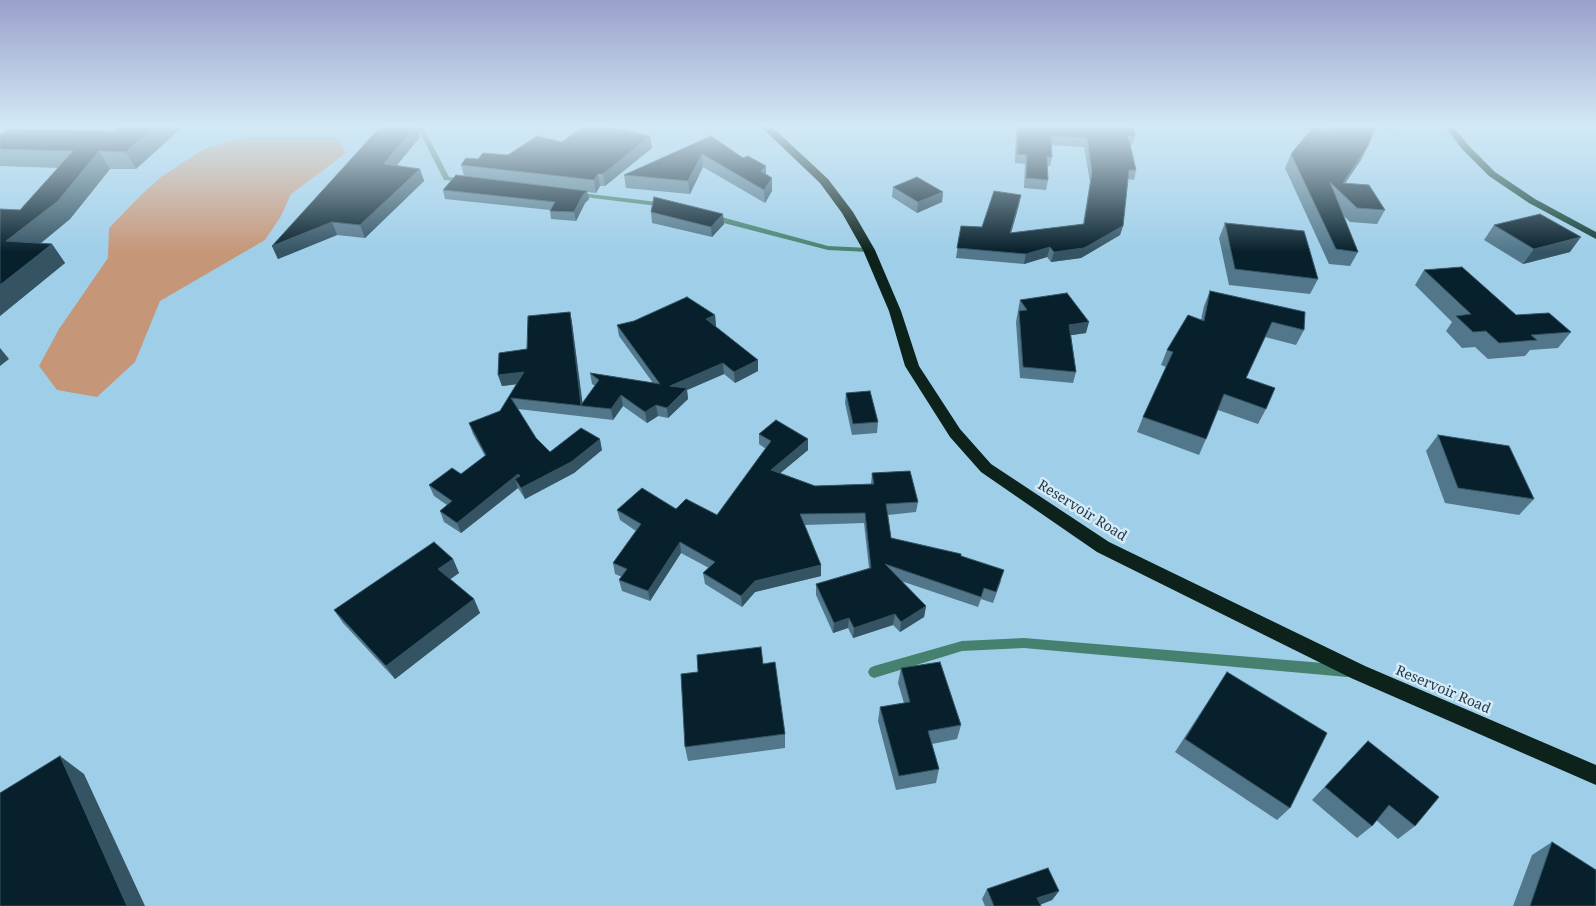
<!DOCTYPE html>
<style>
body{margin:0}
canvas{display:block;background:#9ecee8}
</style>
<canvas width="1596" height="906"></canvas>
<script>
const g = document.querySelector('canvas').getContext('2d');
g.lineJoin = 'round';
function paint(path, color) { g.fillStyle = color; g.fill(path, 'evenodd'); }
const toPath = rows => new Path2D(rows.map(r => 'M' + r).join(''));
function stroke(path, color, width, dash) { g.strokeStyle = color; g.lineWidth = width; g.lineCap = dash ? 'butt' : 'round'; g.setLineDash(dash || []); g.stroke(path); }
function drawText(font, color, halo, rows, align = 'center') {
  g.font = font + ' "Noto Serif",serif'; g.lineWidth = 5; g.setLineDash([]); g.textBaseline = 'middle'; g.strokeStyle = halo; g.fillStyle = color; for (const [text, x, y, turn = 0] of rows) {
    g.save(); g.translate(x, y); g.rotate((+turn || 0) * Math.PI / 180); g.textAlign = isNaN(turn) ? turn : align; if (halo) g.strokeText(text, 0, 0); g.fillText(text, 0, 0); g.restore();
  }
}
paint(toPath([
 [337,137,346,153,291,194,281,216,265,240,160,301,135,362,97,397,57,390,39,366,59,329,108,258,109,228,141,195,161,177,204,149,241,138]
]), '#c69678');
paint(toPath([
 [416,125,422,125,449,177,467,180,467,182,444,180,416,125],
 [573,192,666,203,670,205,666,207,576,196,573,196,573,192],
 [708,215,714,215,828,246,869,248,873,250,869,252,828,250,708,219,708,215],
 [1024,638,1347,665,1351,667,1353,671,1351,675,1347,677,1024,648,962,651,874,678,870,676,868,672,870,668,874,666,962,641,1024,638]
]), '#46816f');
paint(toPath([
 [1444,125,1452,125,1468,145,1495,172,1535,199,1596,232,1596,239,1529,203,1489,176,1462,149,1444,125]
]), '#0f3b30');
paint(toPath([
 [759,125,770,125,828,179,853,212,875,250,901,311,919,366,960,429,991,464,1109,542,1365,666,1596,765,1596,785,1351,678,1097,552,981,472,950,437,905,366,889,311,863,250,842,213,820,183,759,125]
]), '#0c221b');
paint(toPath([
 [121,125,136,169,110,169,70,219,40,244,52,244,65,263,0,316,20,210,58,168,0,166,0,135,113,131],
 [1017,125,1133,125,1135,136,1132,145,1131,145,1136,170,1134,180,1128,179,1123,226,1120,235,1081,258,1051,262,1047,257,1024,264,956,258,961,226,982,227,1019,205,1011,233,1083,224,1090,182,1084,147,1051,145,1052,157,1050,166,1047,166,1048,180,1046,190,1024,188,1025,164,1015,163,1016,131],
 [1325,125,1395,125,1393,130,1375,127,1368,146,1361,160,1345,183,1385,210,1377,224,1350,222,1343,215,1358,252,1350,266,1329,264,1285,168,1291,154,1324,130],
 [650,136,652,148,605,186,600,186,596,193,587,192,589,199,585,203,576,221,551,219,550,210,445,199,443,190,464,176,461,165,562,142],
 [711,136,766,174,772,191,765,203,703,167,690,194,626,188,624,175],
 [420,137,397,165,420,169,424,181,365,238,337,235,278,259,272,246],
 [893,187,943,192,942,202,917,213,892,197],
 [651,212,724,224,712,237,652,223],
 [1225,223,1318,279,1310,294,1229,285,1219,238],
 [1494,225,1570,252,1523,264,1484,240],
 [1424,270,1516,315,1571,332,1558,348,1530,350,1525,356,1488,359,1475,347,1462,348,1446,331,1452,322,1415,285],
 [1210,291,1304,330,1296,345,1265,337,1246,378,1266,409,1258,424,1218,410,1206,439,1199,455,1137,432,1143,417,1166,367,1161,365,1167,350,1201,320,1204,306],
 [1020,300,1086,333,1071,335,1076,372,1073,383,1020,378,1016,322],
 [570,312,572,323,582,404,595,386,592,384,590,373,653,383,619,336,617,325,715,315,716,326,715,326,758,371,735,383,724,374,687,390,688,399,668,418,658,416,647,423,623,406,613,420,518,409,536,438,550,452,602,450,574,473,525,499,518,488,461,533,444,522,440,511,447,505,434,496,429,485,461,474,485,456,473,434,469,423,500,411,517,384,502,386,498,375],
 [846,393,878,422,877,433,852,435,845,403],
 [759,434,808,450,780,473,815,486,871,484,872,473,918,502,916,512,888,515,891,538,961,556,1001,581,993,603,981,599,978,607,901,581,926,606,924,617,900,632,893,625,853,638,848,628,833,633,816,595,816,584,869,568,864,523,805,525,821,565,821,576,755,592,742,607,705,584,703,573,709,568,681,553,650,601,622,591,619,580,622,577,615,574,613,563,636,531,620,520,617,510,676,509,717,515,766,449,759,444],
 [1438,435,1534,499,1519,515,1445,503,1426,451],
 [453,559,459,573,450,579,474,599,480,613,395,679,343,623,334,610],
 [763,664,785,734,785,748,688,761,685,747],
 [901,668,961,725,957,739,932,744,939,769,936,783,896,790,878,721,880,707,904,703,898,683],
 [1227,672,1290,808,1277,820,1175,752],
 [1368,741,1415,826,1398,839,1376,820,1372,826,1357,838,1312,800],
 [1552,842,1596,906,1513,906,1532,855],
 [987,889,1059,891,1052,900,1040,905,1041,906,985,906,982,899]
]), '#52778a');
paint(toPath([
 [157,125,185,125,136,169,126,152],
 [416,125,420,137,388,176,384,164],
 [425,125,430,125,427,130],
 [650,136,652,148,605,186,603,174],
 [1368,146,1361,160,1340,191,1343,183],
 [99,151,110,169,70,219,20,260,6,241],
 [702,154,703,167,690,194,688,181],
 [766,166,766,179,761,171],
 [420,169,424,181,365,238,360,225],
 [598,174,600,186,596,193,594,180],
 [772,178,772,191,765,203,764,190],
 [587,191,589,199,585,203,576,221,574,212,583,195],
 [943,192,942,202,917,213,918,202],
 [1021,195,1019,205,1008,243,1010,233],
 [723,214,724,224,712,237,711,227],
 [332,222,337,235,278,259,272,246],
 [1123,226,1120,235,1081,258,1051,262,1054,252],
 [1581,237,1570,252,1523,264,1534,249],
 [52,244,65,263,0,316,0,285],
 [1050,247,1047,257,1024,264,1026,254],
 [570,312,572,323,583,406,581,406],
 [715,315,716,326,707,330,706,319],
 [1089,322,1086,333,1066,336,1069,325],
 [0,348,9,359,0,366],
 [758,360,758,371,735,383,734,372],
 [723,363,724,374,687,390,688,399,668,418,667,408,670,386],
 [524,372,527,383,502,386,498,375],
 [621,395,623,406,613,420,611,409],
 [656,405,658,416,647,423,645,412],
 [600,439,602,450,574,473,525,499,521,488],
 [808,439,808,450,771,481,771,470],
 [518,474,522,485,515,479,518,488,461,533,457,523],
 [680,542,681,553,650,601,648,591],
 [453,559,459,573,445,583,438,569],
 [821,565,821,576,755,592,742,607,741,596,755,581],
 [474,599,480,613,395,679,386,666],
 [926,606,924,617,900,632,901,622],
 [895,614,893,625,853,638,854,628],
 [849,618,848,628,833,633,834,623],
 [60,756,84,774,145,906,127,906],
 [1059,891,1052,900,1036,906,1037,898]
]), '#345464');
const building = toPath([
 [121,125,157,125,126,152,99,151,58,201,6,241,52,244,0,285,0,209,20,210,73,151,0,149,0,135,9,129,113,131,121,125],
 [382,125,416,125,384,164,420,169,360,225,332,222,272,246,382,125],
 [585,125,603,125,650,136,603,174,598,174,594,180,461,165,466,158,478,159,483,153,508,155,537,136,562,142,585,125],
 [1018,125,1133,125,1135,136,1128,136,1136,170,1129,170,1123,226,1084,248,1054,252,1050,247,1026,254,957,248,961,226,982,227,994,191,1021,195,1010,233,1084,224,1092,172,1087,138,1051,136,1052,157,1047,157,1048,180,1026,178,1027,155,1017,154,1018,125],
 [1330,125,1376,125,1368,146,1343,183,1369,185,1385,210,1357,208,1330,182,1358,252,1336,249,1291,154,1313,127,1330,132,1330,125],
 [711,136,743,158,748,156,766,166,761,171,772,178,764,190,702,154,688,181,624,175,711,136],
 [456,175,587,191,583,195,574,212,550,211,555,202,443,190,456,175],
 [917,177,943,192,918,202,893,187,917,177],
 [654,197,723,214,711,227,651,212,654,197],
 [1540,214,1581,237,1534,249,1494,225,1540,214],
 [1225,223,1304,231,1318,279,1235,269,1225,223],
 [1462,267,1516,315,1549,313,1571,332,1531,335,1537,340,1499,343,1486,331,1473,332,1456,316,1471,314,1424,270,1462,267],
 [1210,291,1305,312,1304,330,1272,322,1246,378,1275,388,1266,409,1224,394,1206,439,1143,417,1173,352,1167,350,1188,315,1204,321,1210,291],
 [1067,293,1089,322,1069,325,1076,372,1023,367,1019,311,1027,310,1020,300,1067,293],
 [687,297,715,315,706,319,758,360,734,372,723,363,670,386,687,388,667,408,656,405,645,412,621,395,611,409,511,398,536,438,550,452,581,428,600,439,571,462,521,488,515,479,520,476,518,474,457,523,440,511,452,501,429,485,452,468,461,474,486,455,469,423,500,411,524,372,498,375,499,353,527,349,528,316,570,312,581,405,599,380,590,373,660,384,617,325,634,321,687,297],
 [870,391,878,422,853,424,846,393,870,391],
 [776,420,808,439,771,470,815,486,874,484,872,473,910,471,918,502,886,504,891,538,961,554,961,556,1004,570,996,592,984,588,981,597,885,564,926,606,901,622,895,614,854,628,849,618,834,623,816,584,871,568,865,513,800,514,821,565,755,581,741,596,703,573,715,562,680,542,648,591,619,580,627,569,613,563,641,524,617,510,642,488,676,509,686,499,717,515,771,441,759,434,776,420],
 [1438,435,1509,446,1534,499,1458,488,1438,435],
 [434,542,453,559,438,569,474,599,386,666,334,610,434,542],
 [761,647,763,664,775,662,785,734,685,747,681,674,698,672,697,655,761,647],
 [940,662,961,725,928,731,939,769,899,776,880,707,910,702,901,668,940,662],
 [1227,672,1327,733,1290,808,1185,739,1227,672],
 [1368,741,1439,797,1415,826,1389,805,1372,826,1325,787,1368,741],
 [60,756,127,906,0,906,0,793,60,756],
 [1552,842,1596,870,1596,906,1530,906,1552,842],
 [1048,868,1059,891,1037,898,1041,906,994,906,987,889,1048,868]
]);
paint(building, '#07202b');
stroke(building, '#345464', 1);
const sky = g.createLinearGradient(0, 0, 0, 252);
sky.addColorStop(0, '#9aa0cb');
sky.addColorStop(0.5, '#d3e9f5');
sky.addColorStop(1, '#d3e9f500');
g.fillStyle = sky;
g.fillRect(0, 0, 1596, 252);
drawText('14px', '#283b46', '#d3ebf8', [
 ["Reservoir Road",1082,511,32],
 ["Reservoir Road",1443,690,23]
]);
</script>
